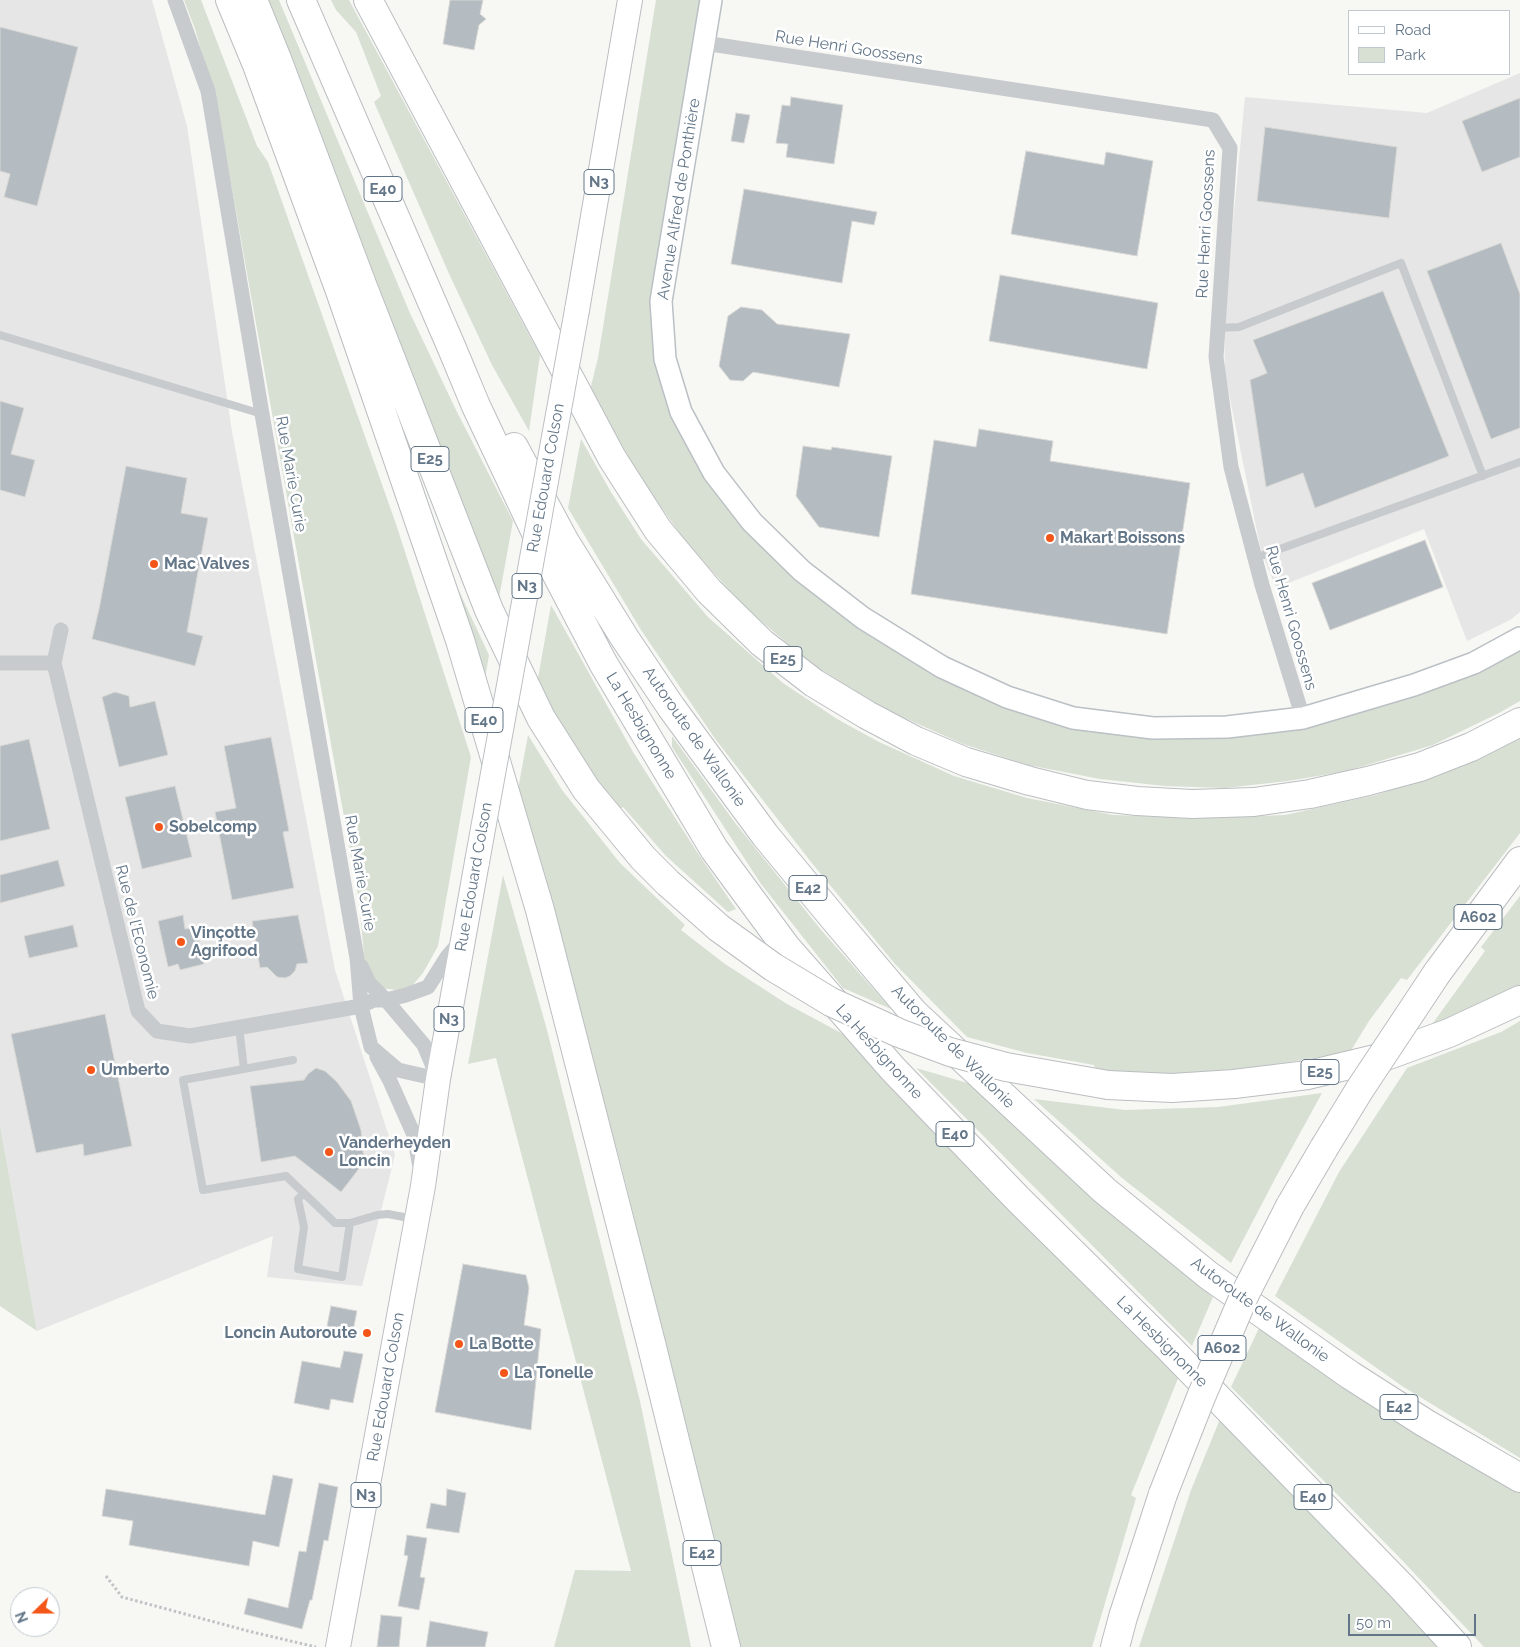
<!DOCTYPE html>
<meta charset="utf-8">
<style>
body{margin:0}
#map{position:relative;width:1520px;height:1647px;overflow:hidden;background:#f7f7f4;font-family:Raleway,sans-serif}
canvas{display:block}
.legend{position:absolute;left:1348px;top:10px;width:162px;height:65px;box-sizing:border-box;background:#fff;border:1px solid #c1c8cf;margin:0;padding:6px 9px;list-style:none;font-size:15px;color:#637688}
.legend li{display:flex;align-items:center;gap:10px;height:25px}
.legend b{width:25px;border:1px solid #c1c8cf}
.north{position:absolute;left:10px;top:1587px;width:50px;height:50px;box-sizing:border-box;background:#fff;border:1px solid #c1c8cf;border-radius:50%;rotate:248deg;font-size:14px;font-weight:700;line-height:20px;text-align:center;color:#637688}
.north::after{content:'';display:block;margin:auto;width:18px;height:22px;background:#f35618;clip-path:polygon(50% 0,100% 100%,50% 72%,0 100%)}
.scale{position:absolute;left:1348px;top:1614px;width:128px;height:22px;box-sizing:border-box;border:2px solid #637688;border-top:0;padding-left:6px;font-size:15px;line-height:18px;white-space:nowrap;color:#637688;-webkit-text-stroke:4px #fff;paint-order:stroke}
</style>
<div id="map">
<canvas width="1520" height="1647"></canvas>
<ul class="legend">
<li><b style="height:6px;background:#fff"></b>Road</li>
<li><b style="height:14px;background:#d8e0d4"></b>Park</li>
</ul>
<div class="north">N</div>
<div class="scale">50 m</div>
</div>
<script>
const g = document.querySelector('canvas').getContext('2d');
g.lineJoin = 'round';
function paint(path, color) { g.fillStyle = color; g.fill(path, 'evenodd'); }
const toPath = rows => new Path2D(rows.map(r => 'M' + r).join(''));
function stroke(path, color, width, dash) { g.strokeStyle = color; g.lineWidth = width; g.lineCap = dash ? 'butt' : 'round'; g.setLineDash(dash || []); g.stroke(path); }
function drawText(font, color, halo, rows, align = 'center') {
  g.font = font + ' Raleway,sans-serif'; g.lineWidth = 5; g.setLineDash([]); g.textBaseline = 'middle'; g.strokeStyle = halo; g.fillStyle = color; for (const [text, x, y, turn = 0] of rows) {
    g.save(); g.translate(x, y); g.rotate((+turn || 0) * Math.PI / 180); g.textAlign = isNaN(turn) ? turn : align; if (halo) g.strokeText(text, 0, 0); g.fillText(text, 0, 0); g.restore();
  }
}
paint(toPath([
 [0,0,152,0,187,126,232,432,335,970,395,1155,362,1286,267,1277,273,1236,37,1331,0,1125],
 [1520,73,1520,612,1510,620,1467,641,1424,529,1276,588,1261,551,1225,374,1224,316,1245,97,1427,113]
]), '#e5e6e5');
paint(toPath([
 [184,0,201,0,257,146,268,162,396,524,471,757,438,946,423,973,412,986,396,990,381,988,365,965,359,901,217,105,195,29],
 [263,0,279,0,409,311,456,410,513,521,499,598],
 [331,0,349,0,540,355,529,431,492,365,450,276,374,102,381,96,356,32,336,10],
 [656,0,702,0,655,341,664,392,674,418,693,457,733,509,784,567,832,608,882,642,987,701,1022,714,1071,726,1252,733,1520,646,1520,701,1499,713,1433,745,1347,771,1288,781,1225,788,1165,786,1100,779,1028,765,963,744,882,708,809,662,746,608,688,545,642,480,590,390,598,358],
 [581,439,611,492,641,539,708,617,783,683,837,719,879,742,954,776,1027,798,1113,815,1205,818,1285,815,1376,795,1459,767,1520,737,1520,833,1407,980,1401,978,1369,1021,1350,1052,1259,1067,1179,1074,1125,1074,1097,1072,1094,1065,1027,1053,967,1037,895,964,811,862,716,740,641,630,568,508],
 [459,591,489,655,484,685,472,656],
 [551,605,633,752,697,852,736,909,728,912,666,856,623,807,618,810,571,747,536,689],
 [528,735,562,790,620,863,685,925,681,930,725,964,787,1004,843,1034,935,1133,1179,1376,1131,1495,1136,1498,1092,1647,741,1647,622,1169,518,789],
 [672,736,736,824,822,931,891,1009,843,988,761,884,672,747],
 [503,875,547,1030,640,1401,691,1647,554,1647,575,1570,631,1571,496,1058,468,1064],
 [1520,896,1520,986,1461,1016,1430,1027,1485,951,1481,947],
 [1520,1021,1520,1458,1402,1386,1275,1296,1339,1172,1407,1068,1501,1032],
 [916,1068,971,1084,1095,1201,1213,1297,1192,1346],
 [1322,1093,1276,1177,1231,1263,1122,1178,1034,1099,1125,1110,1218,1107],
 [0,1125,37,1331,0,1306],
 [1260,1326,1520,1491,1520,1647,1484,1647,1398,1556,1231,1387],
 [1220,1419,1441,1647,1139,1647,1191,1490]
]), '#d8e0d4');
const building = toPath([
 [450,0,483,0,480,14,486,19,479,25,474,50,443,44,450,0],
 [0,27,78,47,37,206,4,197,10,174,0,171,0,27],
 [791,97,843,105,834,164,786,157,788,144,776,143,782,105,790,106,791,97],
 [1520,98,1520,157,1482,172,1462,121,1520,98],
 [736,113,750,115,744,143,731,141,736,113],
 [1265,127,1397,147,1389,218,1257,201,1265,127],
 [1026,151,1104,165,1106,152,1153,161,1137,256,1011,234,1026,151],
 [744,189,877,212,874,225,852,221,842,283,731,264,744,189],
 [1501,243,1520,294,1520,428,1491,439,1427,271,1501,243],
 [1000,275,1158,303,1147,369,989,341,1000,275],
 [1383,291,1449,456,1315,508,1303,473,1266,487,1250,380,1267,373,1253,340,1383,291],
 [741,307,762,310,777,324,850,334,839,387,753,372,743,381,730,380,719,366,728,316,741,307],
 [0,401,24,408,11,454,35,460,25,497,0,490,0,401],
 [979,429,1053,441,1050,461,1190,483,1167,634,911,594,934,440,976,447,979,429],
 [803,446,831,450,832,447,892,456,879,537,819,527,796,496,803,446],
 [126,466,187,478,181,513,208,518,187,632,203,636,195,666,92,639,99,609,126,466],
 [1425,540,1443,587,1330,630,1312,583,1425,540],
 [115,692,129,696,130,707,155,701,168,755,119,767,102,697,115,692],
 [271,737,289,831,283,832,294,888,232,900,215,812,236,808,224,746,271,737],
 [29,739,50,829,0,841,0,746,29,739],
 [175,786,192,857,142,869,125,797,175,786],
 [58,860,65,886,0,903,0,875,58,860],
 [183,915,185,929,196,928,204,964,180,970,178,964,168,967,158,921,183,915],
 [298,915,308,963,297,964,295,971,290,976,285,978,277,977,267,967,260,968,252,921,298,915],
 [73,925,78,947,29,958,24,936,73,925],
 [105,1014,132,1146,84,1156,83,1144,36,1153,11,1034,105,1014],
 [316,1068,325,1071,337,1082,351,1101,361,1130,363,1153,368,1157,341,1192,295,1156,261,1162,250,1086,304,1080,308,1074,316,1068],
 [463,1264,526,1275,529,1288,524,1325,541,1329,531,1430,435,1412,463,1264],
 [331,1306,357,1311,353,1331,327,1326,331,1306],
 [344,1351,363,1354,353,1403,331,1399,329,1410,294,1403,302,1361,340,1368,344,1351],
 [273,1475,293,1479,279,1547,253,1541,249,1566,129,1545,133,1521,102,1516,106,1489,265,1515,273,1475],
 [319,1483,338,1487,328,1541,324,1540,312,1600,310,1600,302,1629,244,1614,248,1598,288,1608,299,1551,306,1552,319,1483],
 [447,1489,466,1493,459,1533,426,1528,431,1503,446,1506,447,1489],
 [407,1535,427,1538,420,1577,425,1578,419,1610,398,1606,408,1556,404,1555,407,1535],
 [381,1615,402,1617,399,1647,377,1647,381,1615],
 [430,1621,488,1632,485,1647,426,1647,430,1621]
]);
paint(building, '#b4bbc1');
stroke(building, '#d9d9d6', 1);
const secondary = toPath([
 [711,0,661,301,665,359,681,412,714,473,752,522,802,571,863,618,942,667,1007,697,1073,718,1153,728,1227,727,1303,718,1414,685,1474,663,1520,638]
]);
const primary = toPath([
 [577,310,630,0],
 [338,1647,423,1186,438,1079,477,862]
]);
const highway = toPath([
 [230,0,257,65,340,291,460,640,540,910,651,1343,726,1647],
 [253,0,277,59,363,287,489,610,541,718,586,789,643,858,668,883],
 [301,0,451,346,476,406,546,554,603,663,714,849,786,947,893,1069,1018,1199,1168,1347,1401,1586,1457,1647],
 [368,0,612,458,658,530,709,591,762,643,814,683,867,715,916,741,966,762,1030,781,1087,795,1137,801,1192,804,1254,802,1310,794,1368,781,1420,767,1471,747,1520,722],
 [514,447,565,542,624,637,671,707,765,835,836,921,914,1013,1104,1190,1208,1275,1350,1375,1425,1423,1520,1478],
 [1437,973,1520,861],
 [1108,1085,1172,1088,1234,1084,1308,1075,1383,1057,1449,1033,1520,1000],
 [1290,1206,1324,1148],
 [1115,1647,1123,1617,1163,1494]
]);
stroke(secondary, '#bbc0c5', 24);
stroke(primary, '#babec2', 26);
stroke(highway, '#bbbec1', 30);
stroke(toPath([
 [106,1576,122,1597,248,1631,316,1647]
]), '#c0c3c5', 3, [2.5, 2.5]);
stroke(toPath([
 [1218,328,1239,327,1401,263,1483,476],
 [0,335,262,414],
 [1255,558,1520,462],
 [239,1027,244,1069],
 [293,1060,183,1080,203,1190,286,1176,335,1223,350,1223,377,1215,388,1214,414,1219],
 [304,1193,298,1199,304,1227,298,1269,342,1277,350,1223]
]), '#c7cbce', 8);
stroke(toPath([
 [175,0,208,91,262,414,357,958,361,1006,371,1047,398,1070,438,1079],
 [704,43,1213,120,1230,148,1216,357,1231,467,1262,585,1303,718],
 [61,630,54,663,138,1011,157,1031,190,1036,361,1006,374,1000,386,1000,424,1045,437,1076],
 [0,663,54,663],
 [361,966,369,983,386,1000,406,995,428,987,447,957,460,942],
 [377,1057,390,1081,414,1135,420,1167]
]), '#c7cbce', 15);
stroke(secondary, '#fff', 21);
stroke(primary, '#fff', 24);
stroke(highway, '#fff', 28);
const primaryBridge = toPath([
 [477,862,577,310]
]);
const highwayBridge = toPath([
 [668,883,719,928,773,967,831,1002,899,1033,950,1052,1006,1067,1108,1085],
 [1324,1148,1360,1089,1437,973],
 [1163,1494,1201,1397,1245,1294,1290,1206]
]);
stroke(primaryBridge, '#babec2', 26, []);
stroke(highwayBridge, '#bbbec1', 30, []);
stroke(primaryBridge, '#fff', 24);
stroke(highwayBridge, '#fff', 28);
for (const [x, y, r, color] of [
 [1050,538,5,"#f35618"],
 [154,564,5,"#f35618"],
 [159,827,5,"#f35618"],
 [181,942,5,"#f35618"],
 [91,1070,5,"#f35618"],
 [329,1152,5,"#f35618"],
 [367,1333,5,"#f35618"],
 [459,1344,5,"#f35618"],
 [504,1373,5,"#f35618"]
]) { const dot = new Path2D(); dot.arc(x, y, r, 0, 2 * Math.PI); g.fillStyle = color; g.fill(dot); stroke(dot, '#fff', 2); }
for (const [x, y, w] of [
 [599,182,30],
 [383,189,38],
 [430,459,38],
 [527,586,30],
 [783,659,38],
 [484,720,38],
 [808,888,38],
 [1478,917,48],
 [449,1019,30],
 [1320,1072,38],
 [955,1134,38],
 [1222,1348,48],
 [1399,1407,38],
 [366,1495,30],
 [1313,1497,38],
 [702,1553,38]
]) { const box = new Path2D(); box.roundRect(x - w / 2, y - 12.5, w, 25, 4); g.fillStyle = '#fff'; g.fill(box); stroke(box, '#637688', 1); }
drawText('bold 15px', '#637688', null, [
 ["N3",599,182],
 ["E40",383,189],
 ["E25",430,459],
 ["N3",527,586],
 ["E25",783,659],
 ["E40",484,720],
 ["E42",808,888],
 ["A602",1478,917],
 ["N3",449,1019],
 ["E25",1320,1072],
 ["E40",955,1134],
 ["A602",1222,1348],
 ["E42",1399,1407],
 ["N3",366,1495],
 ["E40",1313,1497],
 ["E42",702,1553]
]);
drawText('16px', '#637688', '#fff', [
 ["Rue Henri Goossens",849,48,9],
 ["Avenue Alfred de Ponthière",679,199,-81],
 ["Rue Henri Goossens",1206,224,-87],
 ["Rue Marie Curie",291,474,80],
 ["Rue Edouard Colson",546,478,-80],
 ["Rue Henri Goossens",1291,618,74],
 ["La Hesbignonne",641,726,59],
 ["Autoroute de Wallonie",694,737,55],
 ["Rue Marie Curie",360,873,80],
 ["Rue Edouard Colson",474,877,-80],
 ["Rue de l'Economie",137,932,76],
 ["Autoroute de Wallonie",953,1047,45],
 ["La Hesbignonne",879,1052,48],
 ["Autoroute de Wallonie",1260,1310,36],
 ["La Hesbignonne",1162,1342,45],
 ["Rue Edouard Colson",386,1387,-80]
]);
drawText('bold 16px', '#637688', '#fff', [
 ["Makart Boissons",1060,538],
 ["Mac Valves",164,564],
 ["Sobelcomp",169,827],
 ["Vinçotte",191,933],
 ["Agrifood",191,951],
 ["Umberto",101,1070],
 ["Vanderheyden",339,1143],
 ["Loncin",339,1161],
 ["Loncin Autoroute",357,1333,"right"],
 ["La Botte",469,1344],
 ["La Tonelle",514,1373]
], 'left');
</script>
